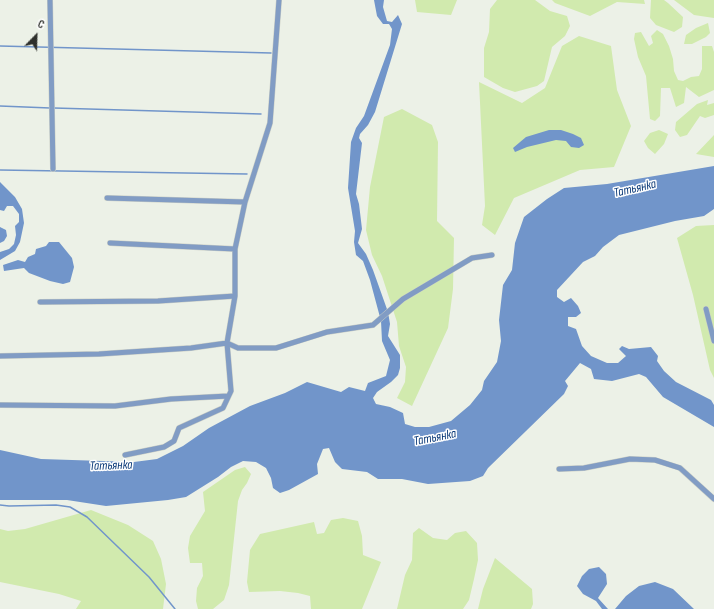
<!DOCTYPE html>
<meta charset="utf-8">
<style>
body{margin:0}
#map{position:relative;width:714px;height:609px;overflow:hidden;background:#ecf1e7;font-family:"Sofia Sans Condensed",sans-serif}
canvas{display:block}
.north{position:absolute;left:16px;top:16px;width:40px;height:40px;-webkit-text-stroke:3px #fff;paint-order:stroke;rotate:23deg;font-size:11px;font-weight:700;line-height:16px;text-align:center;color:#2e302c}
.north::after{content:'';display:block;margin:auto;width:14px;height:18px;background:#2e302c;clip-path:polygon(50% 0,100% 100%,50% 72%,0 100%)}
</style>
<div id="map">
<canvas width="714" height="609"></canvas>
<div class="north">С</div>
</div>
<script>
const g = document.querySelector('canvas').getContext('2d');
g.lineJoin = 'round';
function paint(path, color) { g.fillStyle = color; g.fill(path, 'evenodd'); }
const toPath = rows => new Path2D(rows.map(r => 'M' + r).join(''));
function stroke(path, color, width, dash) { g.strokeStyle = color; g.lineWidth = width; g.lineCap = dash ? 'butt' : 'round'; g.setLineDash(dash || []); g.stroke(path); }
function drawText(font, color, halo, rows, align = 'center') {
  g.font = font + ' "Sofia Sans Condensed",sans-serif'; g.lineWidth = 3; g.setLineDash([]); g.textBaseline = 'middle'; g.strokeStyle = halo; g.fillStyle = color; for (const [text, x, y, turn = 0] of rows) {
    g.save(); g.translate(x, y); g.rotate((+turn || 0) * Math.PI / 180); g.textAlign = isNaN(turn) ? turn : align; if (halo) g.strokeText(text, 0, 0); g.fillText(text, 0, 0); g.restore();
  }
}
paint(toPath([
 [415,0,457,0,451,15,417,12],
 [497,0,535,0,550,11,567,16,570,26,565,36,552,47,544,81,537,86,515,92,503,88,484,77,484,48,489,32,490,9],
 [552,0,644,0,645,4,617,2,590,16,555,3],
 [651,0,664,0,668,3,683,17,682,27,674,32,656,25,650,18],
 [674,0,714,0,714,18,694,15],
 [708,23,710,33,706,37,692,44,684,44,686,35,696,28],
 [657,30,663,34,669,46,673,59,674,71,678,80,683,81,691,77,699,76,702,69,702,46,712,46,714,52,714,90,699,97,686,87,684,103,676,107,670,88,661,88,660,116,655,121,650,119,646,76,638,57,634,39,635,33,641,32,649,46,653,43,651,36],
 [579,36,611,46,617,90,631,126,614,167,580,170,514,198,495,235,482,225,485,206,479,82,522,103,545,88,562,46],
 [708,100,707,105,714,103,714,115,705,118,700,116,687,135,680,137,675,130,676,122,697,104],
 [402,109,432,125,438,142,437,221,454,238,453,289,448,328,412,406,397,398,405,382,406,367,399,346,397,322,382,276,372,255,366,230,370,187,384,117],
 [659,130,668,134,664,144,655,154,648,148,644,141,650,133],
 [714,135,714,157,696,154],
 [714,225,714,378,710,370,693,295,677,238,696,226],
 [245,467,251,474,247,483,242,490,238,501,229,585,224,600,213,609,198,609,196,601,197,588,203,576,202,563,190,563,188,548,190,536,205,511,203,492,235,470],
 [91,510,128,525,153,541,161,559,166,584,163,609,76,609,81,601,59,594,0,582,0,529,8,531,25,529],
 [343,518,358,521,362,536,363,555,381,562,362,609,311,609,310,596,298,593,280,591,249,592,247,582,250,550,260,534,314,522,317,534,324,533,331,520],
 [419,528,433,538,447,540,455,533,466,531,477,543,478,560,474,579,469,600,463,609,397,609,405,575,412,560,413,533],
 [495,558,532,589,533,604,531,609,478,609,483,589]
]), '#d1eaae');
paint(toPath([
 [374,0,384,0,383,7,387,21,392,22,398,15,402,24,375,112,368,125,360,134,359,138,362,143,356,194,359,204,362,229,358,243,366,254,373,270,388,312,390,324,388,336,400,355,400,368,398,375,391,382,377,392,373,398,376,404,390,407,403,413,405,424,415,427,429,427,451,421,470,405,482,390,484,381,497,362,501,341,499,320,503,285,512,270,515,243,524,217,547,199,564,188,607,184,714,166,714,209,704,216,675,221,619,235,603,247,595,256,583,262,557,290,557,297,564,302,571,298,578,306,581,313,576,317,568,317,568,326,576,329,582,346,591,356,607,363,618,363,626,356,619,349,622,346,629,349,651,347,658,356,657,361,664,371,676,382,711,400,714,405,714,427,663,397,646,377,639,374,612,381,594,379,591,369,580,363,565,381,568,386,564,394,488,468,483,476,470,481,428,484,402,479,378,479,367,472,342,469,335,462,329,448,323,449,317,464,318,474,289,490,280,493,273,488,271,478,266,468,256,462,243,461,231,467,218,477,186,497,168,500,106,506,67,500,0,500,0,450,41,459,134,462,157,459,183,446,209,428,250,406,285,393,307,382,341,392,349,387,365,391,368,383,386,376,390,360,382,341,381,321,370,280,363,261,356,255,354,242,355,231,348,188,351,142,356,128,364,116,390,45,392,29,389,24,383,24,377,16],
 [549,130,561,130,573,134,581,138,584,145,579,148,571,147,566,141,556,140,527,147,515,152,513,148,526,137],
 [0,182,15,197,22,209,24,223,20,242,15,251,0,260,0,252,9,249,14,244,16,235,15,226,19,222,19,214,13,206,7,206,4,211,0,210],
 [0,227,6,230,7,236,4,241,0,243],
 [49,242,59,242,72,258,74,267,70,282,63,284,50,281,29,273,24,268,4,271,3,265,18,260,25,262,28,257,35,254,36,249,46,246],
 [599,567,606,574,607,584,598,598,608,609,602,609,596,601,583,594,577,586,582,576,589,569],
 [655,582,673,589,694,609,615,609,626,596,639,586]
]), '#7195ca');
stroke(toPath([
 [0,46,271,53],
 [0,106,50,108],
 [54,108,261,114],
 [0,170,247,174],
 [0,505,9,506,56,505,70,507,87,517,149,577,175,609]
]), '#7195ca', 1.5);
const street = toPath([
 [50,0,53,169],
 [107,198,245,202],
 [110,243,235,249],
 [40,302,158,301,235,296],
 [706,309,714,341],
 [0,356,99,354,191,348,227,343,238,348,276,348,327,332,373,325,403,299,472,258,492,255],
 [0,405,115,406,171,399,228,396],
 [125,455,164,447,174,441,179,428,223,408,231,391,227,343,235,296,235,249,245,202,270,123,279,0],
 [559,469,584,468,630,459,655,460,680,468,714,499]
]);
stroke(street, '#cacec5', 6);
stroke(street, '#819cc4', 5);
drawText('italic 13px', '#093877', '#fff', [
 ["Татьянка",635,189,-13],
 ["Татьянка",435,438,-11],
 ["Татьянка",111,466,-2]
]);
</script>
